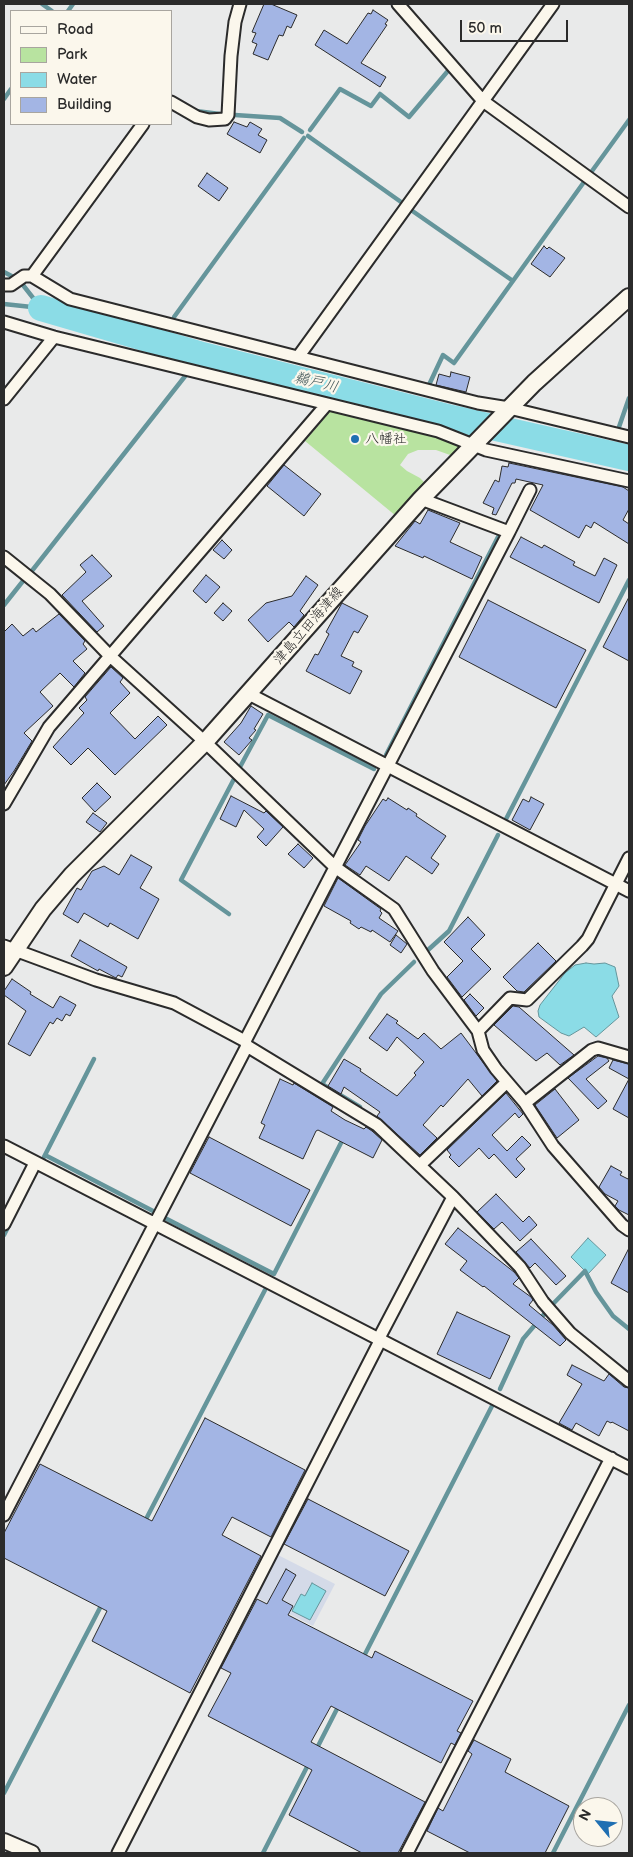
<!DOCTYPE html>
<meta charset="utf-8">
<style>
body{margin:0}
#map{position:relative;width:633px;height:1857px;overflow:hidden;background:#e9eaea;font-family:"Balsamiq Sans",sans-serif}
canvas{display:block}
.frame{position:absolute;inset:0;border:5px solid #2b2b2b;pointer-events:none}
.legend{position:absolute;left:10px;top:10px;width:162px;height:115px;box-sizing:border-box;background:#fbf7ec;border:1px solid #a8a59f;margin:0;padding:6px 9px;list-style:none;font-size:15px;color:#2b2b2b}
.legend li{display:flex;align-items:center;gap:10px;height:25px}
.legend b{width:25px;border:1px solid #a8a59f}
.north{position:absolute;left:573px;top:1797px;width:50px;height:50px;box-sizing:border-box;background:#fbf7ec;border:1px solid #a8a59f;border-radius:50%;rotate:298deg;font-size:14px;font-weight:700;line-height:20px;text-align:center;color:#2b2b2b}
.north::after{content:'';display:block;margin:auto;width:18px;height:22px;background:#1f6fb2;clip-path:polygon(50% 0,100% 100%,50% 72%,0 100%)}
.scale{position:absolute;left:460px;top:20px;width:108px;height:22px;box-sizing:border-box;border:2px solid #2b2b2b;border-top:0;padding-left:6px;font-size:15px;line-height:18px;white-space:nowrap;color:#2b2b2b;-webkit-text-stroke:4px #fbf7ec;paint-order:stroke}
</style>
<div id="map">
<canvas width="633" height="1857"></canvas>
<div class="frame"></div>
<ul class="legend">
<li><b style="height:6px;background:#fbf7ec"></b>Road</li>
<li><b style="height:14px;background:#b8e3a0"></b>Park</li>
<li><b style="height:14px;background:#8bdce6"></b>Water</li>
<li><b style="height:14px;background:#a3b5e4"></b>Building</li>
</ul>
<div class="north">N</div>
<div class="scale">50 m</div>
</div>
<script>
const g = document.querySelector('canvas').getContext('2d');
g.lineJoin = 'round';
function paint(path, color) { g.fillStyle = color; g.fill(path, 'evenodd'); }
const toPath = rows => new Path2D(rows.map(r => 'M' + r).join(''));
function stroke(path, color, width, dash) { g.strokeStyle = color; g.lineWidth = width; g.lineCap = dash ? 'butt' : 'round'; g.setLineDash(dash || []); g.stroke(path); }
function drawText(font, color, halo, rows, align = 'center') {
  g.font = font + ' "Balsamiq Sans","Klee One",sans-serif'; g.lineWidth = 4.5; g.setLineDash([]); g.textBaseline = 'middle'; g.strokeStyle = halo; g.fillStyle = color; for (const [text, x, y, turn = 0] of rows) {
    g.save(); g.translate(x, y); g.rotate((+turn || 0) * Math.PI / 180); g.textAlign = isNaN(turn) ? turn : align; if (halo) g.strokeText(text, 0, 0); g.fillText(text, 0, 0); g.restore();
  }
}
paint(toPath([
 [276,1554,335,1584,313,1626,254,1596]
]), '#d4dae8');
paint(toPath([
 [332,409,438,434,460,444,461,447,455,454,450,455,436,450,418,450,408,454,400,465,407,471,420,478,426,484,396,516,305,441]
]), '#b8e3a0');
const water = toPath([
 [586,963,594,964,605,963,615,967,619,986,612,996,619,1017,596,1037,584,1027,569,1036,561,1033,539,1017,538,1011,540,1005,565,973,575,965,586,963],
 [588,1238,606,1255,588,1274,571,1257,588,1238],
 [312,1583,326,1591,310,1620,292,1611,301,1594,305,1596,312,1583]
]);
paint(water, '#8bdce6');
stroke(water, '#65959b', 1);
stroke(toPath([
 [42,4,52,11],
 [68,11,73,4],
 [4,99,11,89],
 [196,111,220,114],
 [235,115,280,118,302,132],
 [310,130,340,89,371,106,380,94,409,117,447,72],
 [308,136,401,202],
 [592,171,629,120],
 [411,210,513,281],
 [4,272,19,280,41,308],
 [4,304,41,308],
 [174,317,304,138],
 [196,359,199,354],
 [428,387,443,355,454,363,584,182],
 [333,400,337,389],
 [619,427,629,398],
 [31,572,186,375],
 [4,605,23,581],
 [386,755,498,537],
 [240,767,268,715,374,769],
 [505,821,629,580],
 [229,914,181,880,234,779],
 [428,950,449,931,498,835],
 [360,1107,322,1084,381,994,414,962],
 [45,1155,94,1059],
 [44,1157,45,1155,153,1211],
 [163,1217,274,1274,344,1137],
 [4,1235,9,1225],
 [551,1306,585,1271,596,1292,613,1316,629,1329],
 [500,1389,523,1339,546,1312],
 [144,1523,265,1290],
 [363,1658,492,1406],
 [316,1750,339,1705],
 [4,1793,102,1604],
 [263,1853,309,1763],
 [553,1853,629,1705]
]), '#65959b', 4.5);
stroke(toPath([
 [41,308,199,354,452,418,629,458]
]), '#8bdce6', 26);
const building = toPath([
 [264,4,271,4,297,15,291,28,287,26,283,36,279,35,268,60,253,54,257,44,252,42,256,33,252,32,264,4],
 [373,10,388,20,385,24,387,25,361,63,386,77,380,87,315,45,324,30,347,44,368,13,371,14,373,10],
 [234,122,247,127,250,122,262,129,258,135,267,140,260,153,227,134,234,122],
 [207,173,228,188,219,201,198,186,207,173],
 [544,246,547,249,549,247,565,258,550,277,531,264,544,246],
 [451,372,470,377,466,392,436,385,439,374,450,377,451,372],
 [509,463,623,487,629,491,629,509,623,520,629,524,629,544,594,522,591,528,586,525,579,538,530,510,543,485,516,479,515,483,512,483,496,515,492,514,494,508,483,503,495,480,499,482,502,466,508,467,509,463],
 [284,465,321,494,304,516,267,486,284,465],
 [428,510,460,523,450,542,482,557,472,579,424,556,423,558,395,546,415,521,420,524,428,510],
 [521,537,542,548,544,545,575,562,573,565,595,576,604,558,617,565,599,603,510,557,521,537],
 [222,540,232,550,224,559,213,550,222,540],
 [92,555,112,576,82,601,104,626,97,632,62,595,86,572,80,565,92,555],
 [206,575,220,587,206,603,193,591,206,575],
 [306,576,318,585,300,611,304,615,294,627,289,622,268,642,248,620,266,603,292,596,306,576],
 [629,597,629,661,603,647,629,597],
 [488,600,586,650,556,708,459,657,488,600],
 [223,603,232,611,223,621,214,613,223,603],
 [342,603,368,616,358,633,354,631,341,656,354,662,352,666,362,671,350,694,306,671,315,654,318,655,329,634,326,632,342,603],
 [59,614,85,641,83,644,87,649,73,661,85,673,74,687,60,673,40,692,53,706,24,733,32,741,14,771,4,785,4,632,12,624,23,636,33,628,36,632,59,614],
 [111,667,123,678,120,682,130,693,110,713,135,739,158,716,167,725,115,775,88,748,71,765,53,747,84,713,79,708,87,700,85,697,111,667],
 [251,706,263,714,254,729,256,730,249,738,252,740,239,755,224,742,241,723,251,706],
 [97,783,111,797,95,812,82,798,97,783],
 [231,796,264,813,266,811,283,827,266,846,257,837,264,829,244,810,236,827,220,819,231,796],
 [531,797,544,804,530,830,512,820,523,799,529,802,531,797],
 [388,798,407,810,408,808,417,814,416,816,446,836,431,858,439,864,432,874,406,856,389,881,366,866,360,875,345,865,361,842,358,840,365,826,383,799,386,801,388,798],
 [93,813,107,823,100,832,86,822,93,813],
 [298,844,313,858,304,868,288,854,298,844],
 [131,855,152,867,140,888,159,899,138,939,110,923,108,927,84,913,78,923,63,914,77,888,81,890,92,871,104,866,119,875,131,855],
 [338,878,381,909,380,911,382,913,379,918,398,931,390,942,372,930,371,932,361,927,359,929,350,923,351,921,324,906,338,878],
 [468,917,485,935,471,949,491,969,462,997,447,977,463,961,444,942,468,917],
 [396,935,407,944,401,953,390,945,396,935],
 [80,940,127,967,122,977,118,975,116,978,114,977,99,969,98,971,71,956,80,940],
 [538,943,556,961,524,992,517,991,503,977,538,943],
 [12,979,31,992,30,994,53,1008,60,996,76,1005,70,1016,66,1014,62,1021,57,1018,53,1024,50,1022,30,1056,8,1044,26,1011,4,995,4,991,12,979],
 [470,994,484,1008,476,1016,464,1000,470,994],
 [513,1006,519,1007,574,1055,560,1065,547,1053,536,1061,494,1025,513,1006],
 [387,1014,398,1021,396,1023,418,1039,424,1033,441,1049,461,1033,497,1081,482,1096,468,1079,443,1107,441,1105,423,1125,437,1138,420,1155,377,1116,380,1112,344,1087,341,1094,328,1086,344,1059,361,1069,360,1071,397,1096,416,1075,414,1073,424,1062,397,1037,387,1051,369,1038,387,1014],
 [598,1056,607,1058,609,1061,586,1079,607,1101,598,1109,568,1078,598,1056],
 [613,1060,629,1064,629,1118,613,1109,629,1079,609,1068,613,1060],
 [280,1079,293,1085,294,1083,333,1107,331,1111,345,1120,364,1129,366,1127,372,1131,382,1140,373,1158,318,1130,316,1131,303,1159,259,1138,265,1125,261,1123,280,1079],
 [555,1089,579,1120,557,1138,535,1105,555,1089],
 [506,1093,523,1114,519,1118,515,1113,492,1135,507,1151,522,1136,531,1145,516,1159,525,1169,516,1178,494,1154,489,1159,479,1148,459,1167,449,1157,451,1155,447,1150,506,1093],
 [209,1137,310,1190,291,1226,190,1173,209,1137],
 [611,1166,622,1172,620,1175,628,1179,629,1176,629,1215,619,1210,615,1206,618,1201,605,1194,599,1187,611,1166],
 [496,1194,523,1222,529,1216,537,1225,520,1241,502,1222,494,1229,477,1212,496,1194],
 [458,1228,514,1272,519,1278,513,1284,531,1297,533,1300,529,1305,553,1325,566,1340,560,1346,484,1286,483,1287,460,1270,467,1261,445,1244,458,1228],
 [531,1239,566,1276,556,1285,535,1263,530,1268,516,1252,531,1239],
 [629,1248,629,1293,611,1283,629,1248],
 [457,1312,510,1336,490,1379,437,1354,457,1312],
 [572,1365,604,1381,609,1374,624,1387,629,1388,629,1431,612,1422,611,1423,607,1421,599,1436,576,1423,572,1430,559,1423,582,1384,567,1375,572,1365],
 [205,1418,305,1470,271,1537,232,1517,222,1535,261,1556,190,1693,92,1641,107,1611,4,1558,4,1533,40,1464,152,1521,205,1418],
 [308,1499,409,1551,385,1596,284,1544,308,1499],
 [286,1569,296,1575,282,1600,293,1606,288,1615,372,1658,375,1651,473,1701,457,1731,461,1733,455,1745,451,1743,441,1763,331,1706,311,1742,425,1802,398,1853,362,1853,289,1815,312,1770,208,1716,231,1673,221,1668,257,1599,267,1604,286,1569],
 [474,1740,511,1759,505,1772,569,1806,545,1853,470,1853,427,1831,438,1808,443,1811,472,1754,468,1751,474,1740]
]);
paint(building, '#a3b5e4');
stroke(building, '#2b2b2b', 1);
const minor = toPath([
 [398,4,483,101,629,207],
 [171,102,197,117,209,120,225,119,228,115,231,56,235,22,240,4],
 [32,276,143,124],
 [4,285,11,285,24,276,32,276,70,299,478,403,509,408,629,437],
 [4,322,54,337,438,431,486,450,629,481],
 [298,357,553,4],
 [4,399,54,337],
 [509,532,530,490],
 [4,557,50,594,109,655,205,742,335,867,394,909,433,971,478,1031,483,1050,496,1069,525,1103,553,1146,622,1225,629,1230],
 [249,694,629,891],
 [4,804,49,727,327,404],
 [4,946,96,980,174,1003,245,1041],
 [478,1031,510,998,527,1000,582,946,588,939,629,858],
 [247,1046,377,1125,453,1197,379,1338],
 [525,1103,592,1050,598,1048,629,1057],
 [4,1146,629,1468],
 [420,1165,507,1082],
 [453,1197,520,1267,543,1302,570,1333,629,1381],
 [4,1224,35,1163],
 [4,1515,247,1046,245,1041,509,532,421,499],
 [118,1853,381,1339],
 [407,1853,611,1458]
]);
const tertiary = toPath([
 [4,1841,32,1853]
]);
const secondary = toPath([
 [4,967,43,909,72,875,205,742,421,499,534,383,629,297]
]);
stroke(minor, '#2b2b2b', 15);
stroke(tertiary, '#2b2b2b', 18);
stroke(secondary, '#2b2b2b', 20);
stroke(minor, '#fbf7ec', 11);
stroke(tertiary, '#fbf7ec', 14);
stroke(secondary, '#fbf7ec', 16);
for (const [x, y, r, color] of [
 [355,439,5,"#1f6fb2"]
]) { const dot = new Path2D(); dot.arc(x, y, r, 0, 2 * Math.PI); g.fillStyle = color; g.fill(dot); stroke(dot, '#fbf7ec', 2); }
drawText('14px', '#2b2b2b', '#fbf7ec', [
 ["八幡社",365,439]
], 'left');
drawText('14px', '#2b2b2b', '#fbf7ec', [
 ["津島立田海津線",309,626,-49]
]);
drawText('italic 15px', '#43575a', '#fbf7ec', [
 ["鵜戸川",316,383,14]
]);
</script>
